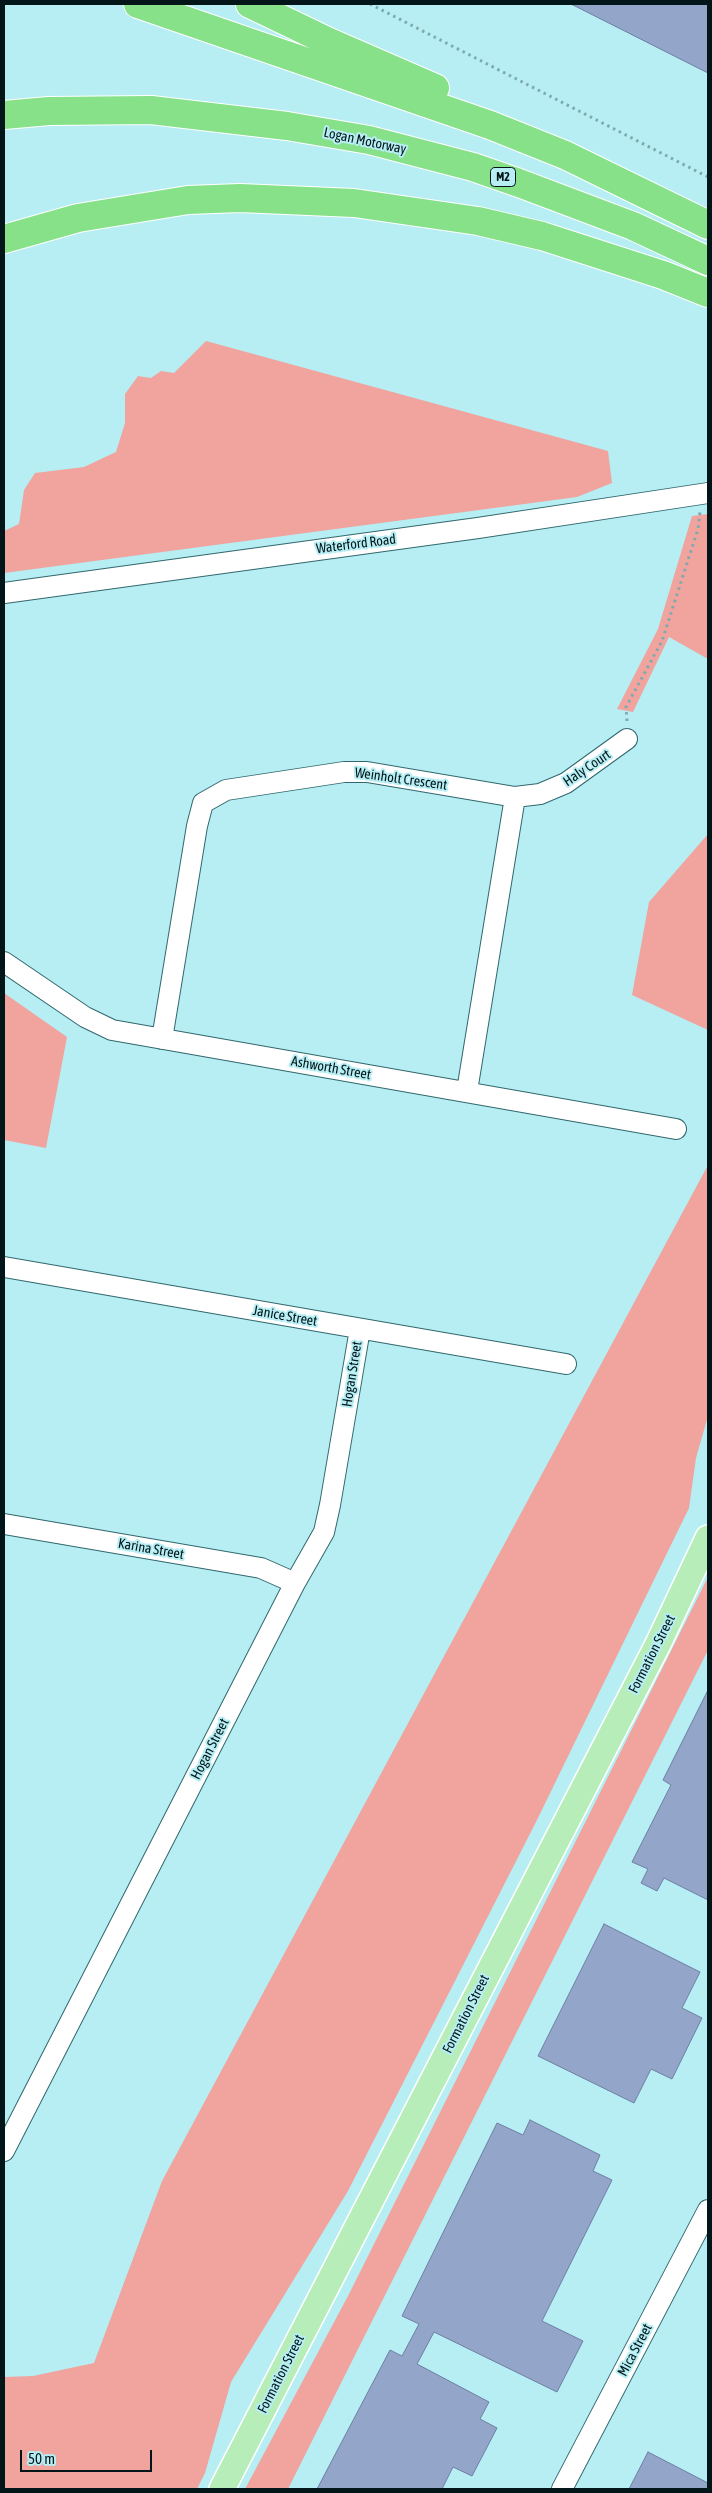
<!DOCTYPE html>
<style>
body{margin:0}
#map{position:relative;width:712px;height:2493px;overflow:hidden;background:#b6eef4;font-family:"Asap Condensed",sans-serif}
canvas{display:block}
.frame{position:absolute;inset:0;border:5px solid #021619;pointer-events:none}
.scale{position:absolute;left:20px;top:2450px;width:132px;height:22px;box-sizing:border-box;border:2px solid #021619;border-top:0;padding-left:6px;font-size:15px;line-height:18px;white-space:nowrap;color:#021619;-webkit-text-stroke:4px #b6eef4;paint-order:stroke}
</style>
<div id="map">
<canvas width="712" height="2493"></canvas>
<div class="frame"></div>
<div class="scale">50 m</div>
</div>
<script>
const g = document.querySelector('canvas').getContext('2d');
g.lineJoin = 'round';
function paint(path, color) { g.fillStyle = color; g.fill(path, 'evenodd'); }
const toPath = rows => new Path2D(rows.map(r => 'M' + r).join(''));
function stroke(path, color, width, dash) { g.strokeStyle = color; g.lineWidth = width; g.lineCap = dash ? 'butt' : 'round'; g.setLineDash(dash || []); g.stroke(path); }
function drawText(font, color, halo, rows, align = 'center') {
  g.font = font + ' "Asap Condensed",sans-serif'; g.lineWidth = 4; g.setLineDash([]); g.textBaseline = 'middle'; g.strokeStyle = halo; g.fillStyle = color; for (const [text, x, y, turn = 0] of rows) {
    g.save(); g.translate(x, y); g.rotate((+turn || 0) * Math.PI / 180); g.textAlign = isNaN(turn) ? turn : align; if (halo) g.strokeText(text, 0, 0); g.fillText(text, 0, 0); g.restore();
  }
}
paint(toPath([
 [206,341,608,451,612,483,577,497,4,573,4,531,19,524,24,490,35,473,84,467,116,452,125,423,125,394,138,376,151,378,161,371,174,373],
 [708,514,708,659,669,637,633,712,617,709,658,629,692,516],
 [708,834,708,1030,632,995,649,902],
 [4,993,67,1037,46,1148,4,1140],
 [708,1165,708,1416,696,1458,689,1508,536,1822,348,2191,231,2382,205,2473,197,2489,4,2489,4,2377,33,2376,94,2363,162,2181],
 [708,1577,708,1650,288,2489,245,2489,348,2296]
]), '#f1a39d');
const building = toPath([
 [571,4,708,4,708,73,571,4],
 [708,1690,708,1900,664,1878,657,1891,641,1883,648,1869,632,1862,671,1785,663,1780,708,1690],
 [604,1924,700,1972,682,2008,702,2018,672,2079,651,2069,634,2103,538,2056,604,1924],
 [530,2120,600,2155,593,2171,612,2180,542,2321,583,2341,557,2392,434,2332,417,2364,489,2402,480,2419,497,2428,472,2476,453,2467,442,2489,317,2489,390,2350,402,2356,419,2324,402,2316,497,2123,523,2135,530,2120],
 [648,2452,708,2483,708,2489,629,2489,648,2452]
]);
paint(building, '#93a5c9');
stroke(building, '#6d7fa2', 1);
const minor = toPath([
 [4,593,478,528,708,493],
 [4,962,85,1017,112,1030,676,1129],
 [162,1039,197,826,203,803,226,790,344,772,367,772,515,797,540,794,566,783,627,739],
 [467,1091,515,797],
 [4,1267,566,1364],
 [4,1524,261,1568,295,1583],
 [4,2151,295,1583,324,1532,330,1505,360,1329],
 [562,2489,708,2210]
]);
const major = toPath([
 [222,2489,658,1644,708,1538]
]);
const highway = toPath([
 [138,4,490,125,565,155,708,225],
 [250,4,327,41,435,88],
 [4,115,49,111,151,110,287,126,369,140,473,167,519,183,633,226,708,261],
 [4,239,78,218,188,200,240,198,354,203,478,221,542,236,663,275,708,293]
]);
stroke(minor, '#32686d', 22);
stroke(major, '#fff', 28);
stroke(highway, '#fff', 30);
stroke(toPath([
 [370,4,708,177],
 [627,721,626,707,662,641,698,529,700,512]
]), '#7eaaaf', 3, [2.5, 4]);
stroke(minor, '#fff', 20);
stroke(major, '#b7edb8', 25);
stroke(highway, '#87e188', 28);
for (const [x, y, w] of [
 [503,177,25]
]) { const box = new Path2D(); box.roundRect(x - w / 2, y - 9.5, w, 19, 4); g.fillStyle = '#b6eef4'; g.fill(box); stroke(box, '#021619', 1); }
drawText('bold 12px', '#021619', null, [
 ["M2",503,177]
]);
drawText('14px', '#021619', '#b6eef4', [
 ["Logan Motorway",365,141,12],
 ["Waterford Road",356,544,-7],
 ["Haly Court",587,768,-34],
 ["Weinholt Crescent",401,779,8],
 ["Ashworth Street",331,1068,10],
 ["Janice Street",285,1316,10],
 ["Hogan Street",352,1374,-81],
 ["Karina Street",151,1549,10],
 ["Formation Street",652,1654,-63],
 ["Hogan Street",210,1749,-63],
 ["Formation Street",466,2014,-63],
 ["Mica Street",635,2350,-62],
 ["Formation Street",281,2374,-63]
]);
</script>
